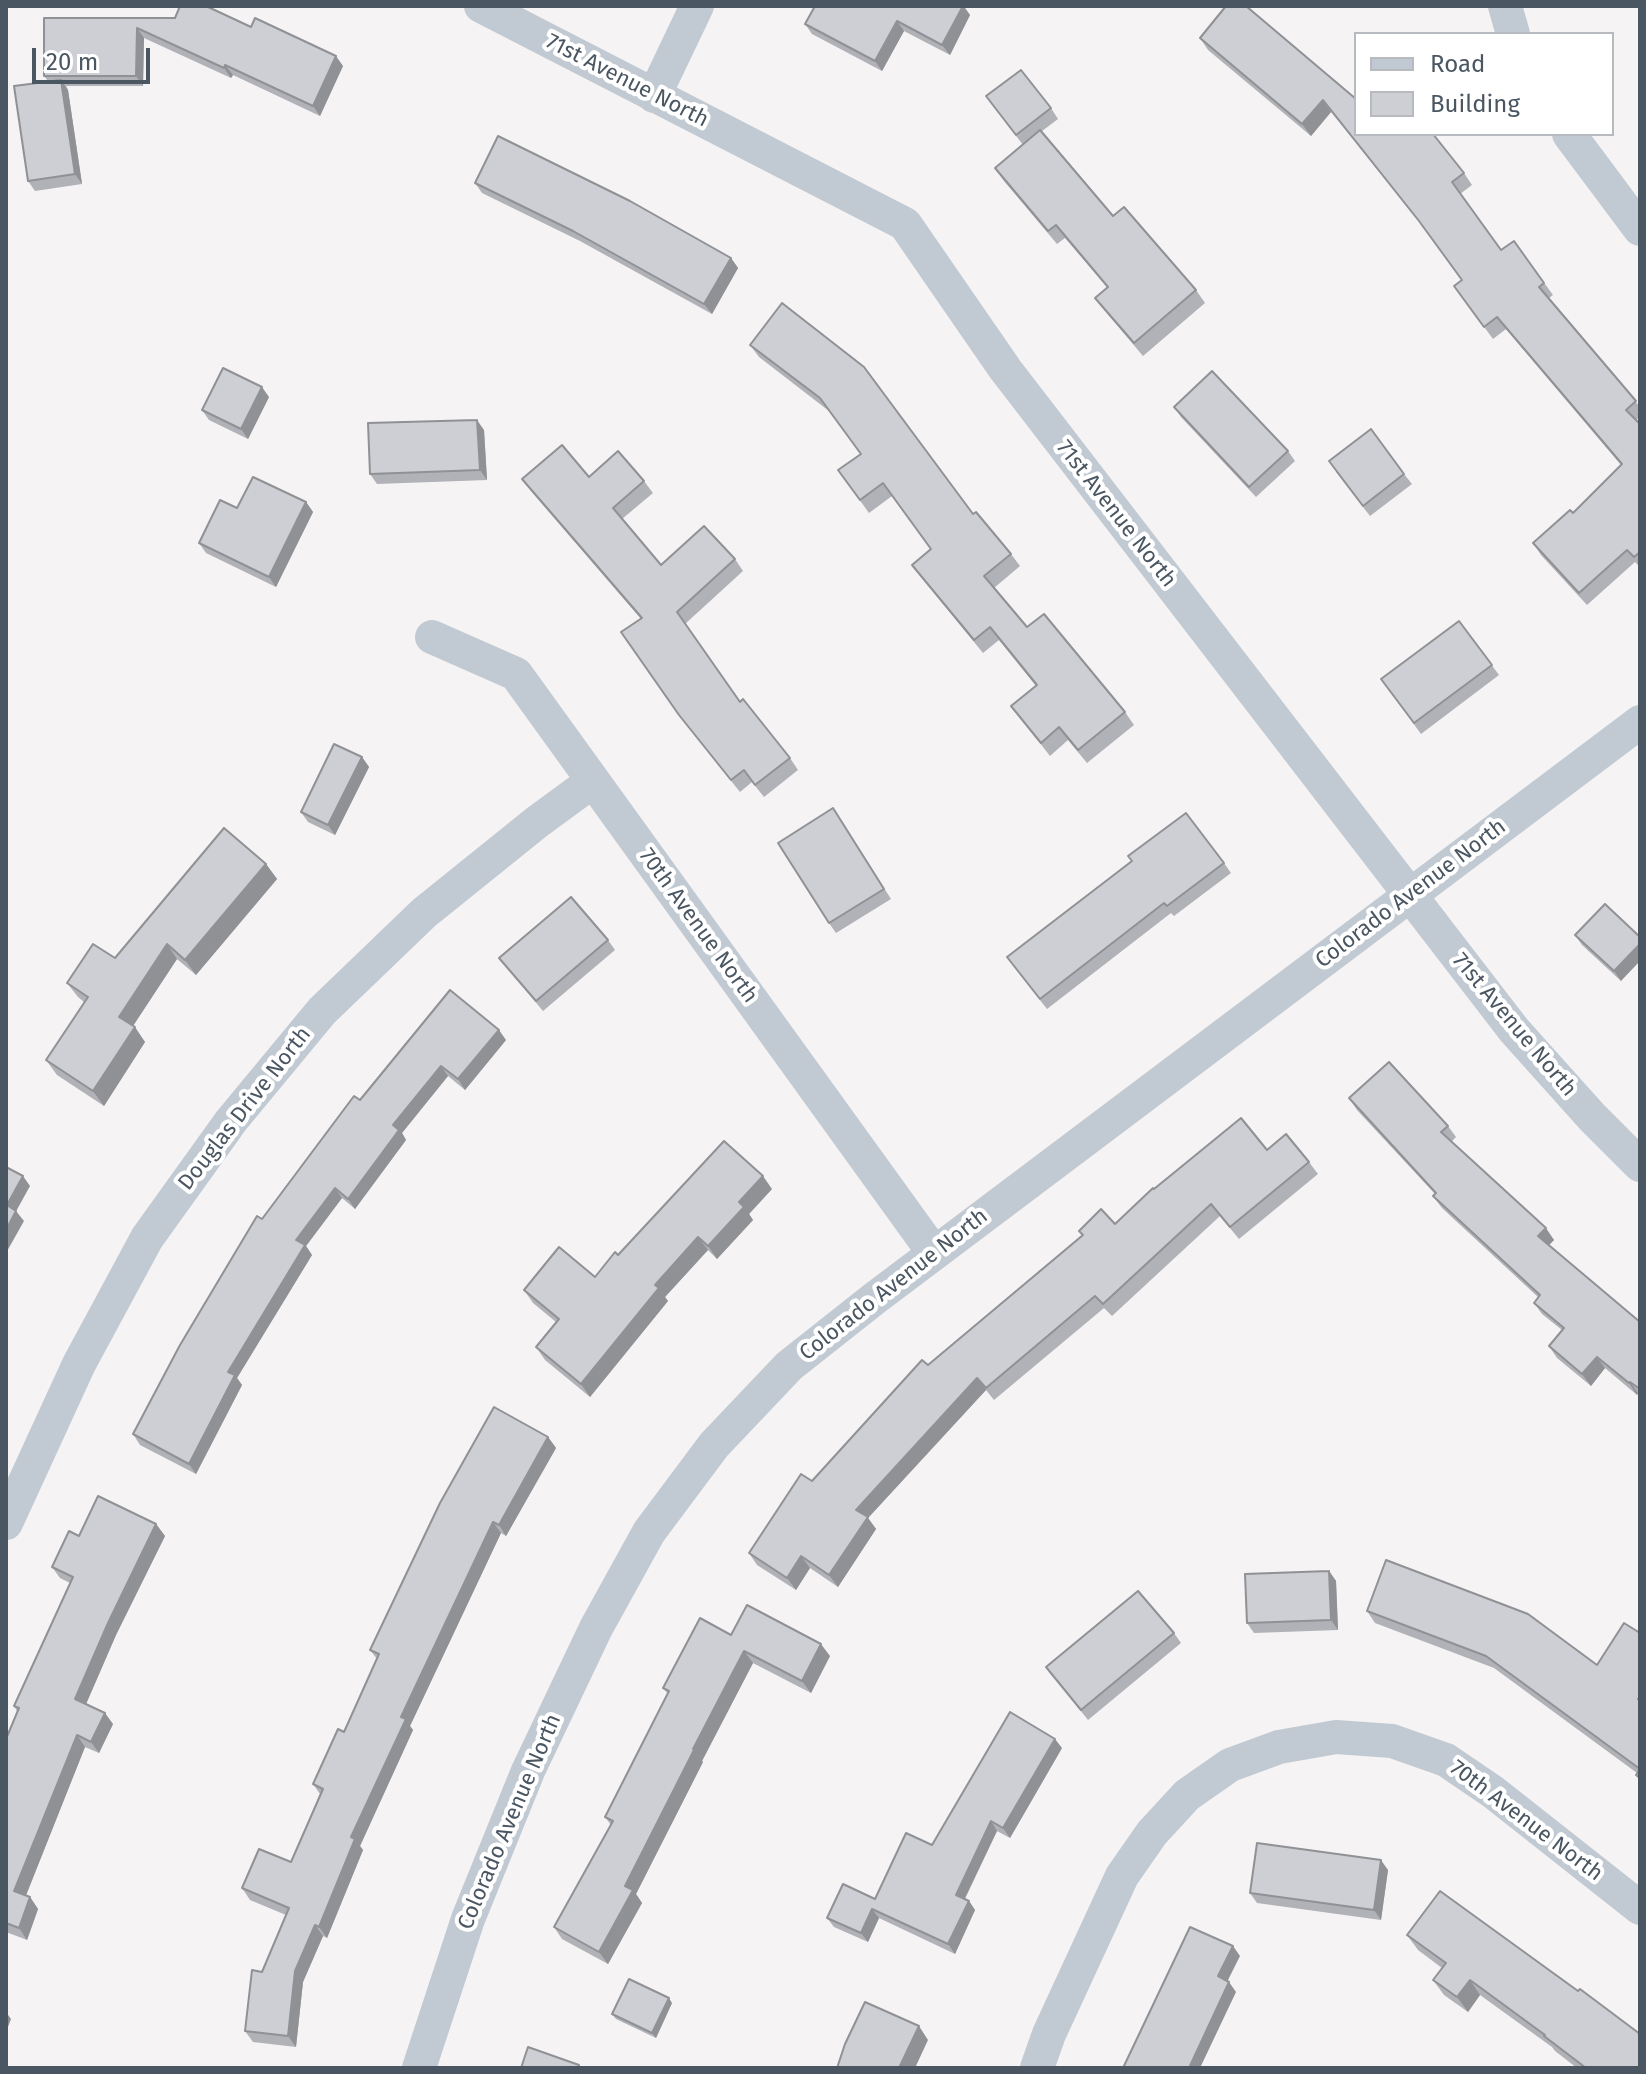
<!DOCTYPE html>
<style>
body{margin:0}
#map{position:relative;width:1646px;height:2074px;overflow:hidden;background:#f5f3f3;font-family:"Fira Sans",sans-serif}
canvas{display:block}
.frame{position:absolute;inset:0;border:8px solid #4a5661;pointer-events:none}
.legend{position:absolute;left:1354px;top:32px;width:260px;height:104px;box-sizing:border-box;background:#fff;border:2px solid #b7bbc0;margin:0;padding:10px 14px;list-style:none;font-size:24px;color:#4a5661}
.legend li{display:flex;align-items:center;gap:16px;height:40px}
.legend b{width:40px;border:2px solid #b7bbc0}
.scale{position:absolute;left:32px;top:48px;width:118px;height:36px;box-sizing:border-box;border:4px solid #4a5661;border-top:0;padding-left:10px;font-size:24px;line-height:28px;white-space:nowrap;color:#4a5661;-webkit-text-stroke:6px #fff;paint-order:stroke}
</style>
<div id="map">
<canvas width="1646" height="2074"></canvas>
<div class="frame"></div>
<ul class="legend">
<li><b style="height:10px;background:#c1cad2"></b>Road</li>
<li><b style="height:22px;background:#cdcfd5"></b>Building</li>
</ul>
<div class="scale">20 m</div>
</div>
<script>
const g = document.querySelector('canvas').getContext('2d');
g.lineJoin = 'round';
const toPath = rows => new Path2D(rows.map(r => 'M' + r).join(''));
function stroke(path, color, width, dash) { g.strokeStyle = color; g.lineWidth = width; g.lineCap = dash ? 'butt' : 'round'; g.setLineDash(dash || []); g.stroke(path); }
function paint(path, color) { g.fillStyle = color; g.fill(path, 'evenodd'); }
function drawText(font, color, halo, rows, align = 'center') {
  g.font = font + ' "Fira Sans",sans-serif'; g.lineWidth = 8; g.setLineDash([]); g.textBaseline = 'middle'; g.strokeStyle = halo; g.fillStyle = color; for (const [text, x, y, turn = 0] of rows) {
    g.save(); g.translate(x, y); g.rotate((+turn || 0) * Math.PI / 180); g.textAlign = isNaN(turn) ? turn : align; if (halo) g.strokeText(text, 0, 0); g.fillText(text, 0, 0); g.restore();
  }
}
stroke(toPath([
 [481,6,905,224,1005,369,1514,1030,1592,1117,1640,1165],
 [1505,6,1513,34],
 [654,96,697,6],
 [1569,134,1640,229],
 [432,637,516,674,934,1253],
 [6,1523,79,1364,147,1238,231,1121,322,1011,424,913,537,822,593,781],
 [419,2068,468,1919,528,1771,596,1628,649,1532,714,1445,789,1366,875,1298,1640,722],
 [1037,2068,1049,2034,1122,1876,1152,1833,1187,1795,1230,1765,1279,1747,1336,1737,1392,1741,1446,1760,1493,1792,1640,1908]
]), '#c1cad2', 34);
paint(toPath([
 [815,6,964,6,970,15,950,55,904,31,882,71,812,34,805,24],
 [1226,6,1356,134,1464,173,1472,185,1460,194,1501,250,1514,241,1553,295,1549,298,1640,407,1640,417,1636,420,1640,424,1640,567,1635,562,1587,605,1541,555,1533,543,1573,513,1621,465,1506,329,1493,339,1454,286,1462,280,1428,233,1331,112,1311,136,1208,50,1200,38],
 [44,18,251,27,343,66,320,116,233,75,231,78,144,38,143,86,66,86,68,90,82,184,35,191,28,181,48,81,44,76],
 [986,96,1051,108,1058,119,1042,131,1113,216,1196,290,1205,303,1143,356,1105,311,1095,298,1107,287,1065,238,1057,244,1004,181,995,168,1023,145],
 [475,183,731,258,738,268,712,314,580,241,482,193],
 [750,345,973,514,1011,554,1020,566,994,588,1027,627,1125,712,1134,725,1087,763,1068,740,1050,756,1011,706,1036,686,999,640,983,653,921,577,912,565,931,549,892,496,869,513,838,470,861,454,829,411,759,357],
 [269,397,248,439,209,420,202,410],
 [1174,407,1288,451,1295,461,1256,497,1181,417],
 [484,430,487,480,377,484,370,474],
 [1336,472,1404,474,1412,484,1370,516],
 [589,477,644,481,653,493,622,519,661,565,735,559,743,571,685,624,740,702,790,758,798,770,764,797,752,782,740,792,688,727,621,632,641,619,531,491,522,479],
 [306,502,313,512,276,587,206,553,199,543,237,508],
 [1459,621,1499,675,1421,734,1381,679],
 [362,757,369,767,335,835,308,822,301,812],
 [833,808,891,899,836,933,829,923],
 [1224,863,1231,873,1174,916,1171,913,1047,1009,1014,967],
 [266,864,277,879,196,975,177,959,133,1026,145,1042,104,1106,57,1075,46,1060,84,1002,78,997,67,983,115,958],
 [1575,935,1640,937,1621,981,1582,945],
 [608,940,615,950,543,1011,499,958],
 [506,1040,465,1090,448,1076,402,1133,406,1140,355,1209,342,1198,306,1246,312,1255,237,1378,242,1385,196,1474,140,1445,133,1434,262,1219,360,1100],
 [1349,1098,1448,1126,1456,1137,1451,1142,1554,1240,1549,1245,1640,1322,1640,1395,1638,1393,1637,1395,1605,1368,1591,1386,1557,1358,1549,1346,1562,1330,1542,1314,1534,1303,1538,1297,1442,1208,1433,1196,1435,1194,1357,1110],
 [1267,1150,1309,1162,1318,1174,1239,1239,1220,1216,1112,1316,1104,1308,994,1400,986,1390,868,1518,876,1529,838,1587,810,1568,796,1590,757,1565,749,1553,812,1481,928,1365,1082,1235,1079,1231,1115,1224,1154,1189],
 [772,1189,749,1214,753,1220,717,1259,708,1250,665,1297,668,1301,590,1397,545,1360,536,1347,556,1322,533,1303,524,1290,595,1277,618,1255],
 [548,1437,556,1448,506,1536,501,1533,410,1726,413,1730,360,1846,363,1850,327,1938,323,1936,303,1982,296,2047,253,2042,245,2031,262,1972,286,1915,250,1900,242,1888,291,1862,320,1794,313,1784,344,1732,377,1659,370,1650],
 [156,1524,165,1536,116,1635,86,1704,113,1724,99,1753,85,1747,26,1895,30,1897,38,1909,27,1940,6,1932,6,1739,17,1711,14,1706,70,1583,60,1578,52,1567,79,1536],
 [1329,1571,1336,1581,1338,1630,1254,1633,1247,1623],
 [1367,1611,1597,1665,1640,1633,1640,1782,1636,1775,1637,1773,1494,1668,1375,1623],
 [1174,1633,1181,1643,1088,1720,1046,1667],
 [731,1635,830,1656,811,1693,753,1663,702,1761,703,1762,636,1894,642,1903,608,1964,562,1939,554,1927,611,1825,605,1817,668,1694,663,1688],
 [1062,1748,1010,1838,997,1831,965,1899,969,1901,975,1910,955,1954,879,1918,868,1942,834,1927,827,1918,875,1899,932,1845],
 [1388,1870,1381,1920,1257,1903,1250,1893],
 [1407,1935,1640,2068,1577,2068,1555,2051,1552,2047,1480,1995,1468,2012,1444,1995,1433,1980,1442,1968,1418,1950],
 [672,2003,656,2038,616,2019,612,2014]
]), '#b0b2b7');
paint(toPath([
 [963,6,970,15,950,55,942,45],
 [897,21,904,31,882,71,875,61],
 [137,28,144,38,143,86,136,76],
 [336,56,343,66,320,116,313,106],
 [225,65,233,75,231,78,224,68],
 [61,80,68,90,82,184,75,174],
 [1323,100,1331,112,1311,136,1302,124],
 [731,258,738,268,712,314,704,304],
 [262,387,269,397,248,439,241,429],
 [477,420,484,430,487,480,480,470],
 [306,502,313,512,276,587,269,577],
 [362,757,369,767,335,835,328,825],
 [266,864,277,879,196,975,185,960],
 [167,944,177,959,129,1032,119,1017],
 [1640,944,1640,961,1621,981,1614,971],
 [135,1027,145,1042,104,1106,93,1091],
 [499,1030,506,1040,465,1090,458,1079],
 [441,1066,448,1076,402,1133,406,1140,355,1209,348,1199,393,1125],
 [23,1176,30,1186,14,1215,7,1205],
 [763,1176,772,1189,749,1214,753,1220,717,1259,708,1246,739,1202],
 [335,1188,342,1198,306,1246,312,1255,237,1378,242,1385,196,1474,189,1464,228,1372,296,1240],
 [16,1211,24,1221,6,1253,6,1230],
 [1546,1228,1554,1240,1546,1248,1538,1236],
 [698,1237,708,1250,665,1297,668,1301,590,1397,581,1384,655,1285],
 [1597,1357,1605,1368,1591,1386,1582,1374],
 [977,1378,986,1390,868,1518,876,1529,838,1587,829,1575,856,1510],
 [1630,1382,1638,1393,1637,1395,1629,1383],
 [548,1437,556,1448,506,1536,499,1525],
 [493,1522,501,1533,410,1726,413,1730,360,1846,363,1850,327,1938,319,1927,351,1837,401,1717],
 [156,1524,165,1536,116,1635,83,1711,75,1699,108,1623],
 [801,1556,810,1568,796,1590,787,1578],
 [1329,1571,1336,1581,1338,1630,1331,1620],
 [821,1644,830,1656,811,1693,802,1681],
 [744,1651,753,1663,702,1761,703,1762,636,1894,642,1903,608,1964,599,1952,625,1886,693,1749],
 [105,1713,113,1724,99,1753,91,1742],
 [77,1735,85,1747,23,1903,14,1891],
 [1055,1739,1062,1748,1010,1838,1003,1828],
 [991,1821,997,1831,962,1904,956,1895],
 [1381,1860,1388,1870,1381,1920,1374,1910],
 [30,1897,38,1909,27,1940,19,1928],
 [969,1901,975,1910,955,1954,948,1944],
 [872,1909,879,1918,868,1942,861,1933],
 [315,1925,323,1936,303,1982,296,2047,288,2036,295,1971],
 [1233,1946,1240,1956,1225,1986,1218,1976],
 [1470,1980,1480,1995,1468,2012,1457,1997],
 [1229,1982,1236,1992,1200,2068,1189,2068],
 [669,1998,672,2003,656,2038,652,2033],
 [6,2012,11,2019,6,2032],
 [919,2026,928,2040,915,2068,899,2068]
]), '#909195');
const building = toPath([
 [180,6,206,6,251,27,255,18,336,56,313,106,225,65,224,68,137,28,136,76,44,76,44,18,175,18,180,6],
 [815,6,963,6,942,45,897,21,875,61,805,24,815,6],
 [1226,6,1246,6,1356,99,1356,134,1433,134,1464,173,1452,182,1501,250,1514,241,1544,283,1539,287,1636,401,1626,410,1640,424,1640,552,1634,557,1627,550,1579,593,1533,543,1570,510,1573,513,1622,464,1497,317,1484,327,1454,286,1462,280,1419,221,1323,100,1302,124,1200,38,1226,6],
 [1021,70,1051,108,1016,135,986,96,1021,70],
 [61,80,75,174,28,181,14,86,61,80],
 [1040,130,1113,216,1124,207,1196,290,1134,343,1095,298,1108,287,1056,225,1048,231,995,168,1040,130],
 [498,136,630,201,731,258,704,304,573,231,475,183,498,136],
 [782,303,864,367,973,514,976,512,1011,554,984,576,1027,627,1044,614,1125,712,1078,750,1059,727,1041,743,1011,706,1037,685,990,627,974,640,912,565,931,549,883,483,860,500,838,470,861,454,820,398,750,345,782,303],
 [223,368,262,387,241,429,202,410,223,368],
 [1212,371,1288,451,1249,487,1174,407,1212,371],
 [477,420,480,470,370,474,368,423,477,420],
 [1371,429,1404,474,1363,506,1329,461,1371,429],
 [562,445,589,477,618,451,644,481,613,508,661,565,704,526,735,559,677,612,740,702,743,699,790,758,755,785,744,770,731,780,679,715,621,632,642,618,522,479,562,445],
 [253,477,306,502,269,577,199,543,220,500,237,508,253,477],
 [1459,621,1492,665,1414,723,1381,679,1459,621],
 [334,744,362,757,328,825,301,812,334,744],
 [833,808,884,889,829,923,778,843,833,808],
 [1186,813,1224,863,1167,906,1164,903,1040,999,1007,957,1132,861,1128,856,1186,813],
 [224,828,266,864,185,960,167,944,119,1017,135,1027,93,1091,46,1060,88,997,67,983,93,944,115,958,224,828],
 [571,897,608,940,536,1001,499,958,571,897],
 [1605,904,1640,937,1640,944,1614,971,1575,935,1605,904],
 [450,990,499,1030,458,1079,441,1066,393,1125,399,1130,348,1199,335,1188,296,1240,305,1245,228,1372,235,1375,189,1464,133,1434,180,1345,257,1216,262,1219,354,1096,360,1100,450,990],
 [1389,1062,1448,1126,1441,1132,1546,1228,1538,1236,1640,1322,1640,1389,1630,1382,1629,1383,1597,1357,1582,1374,1549,1346,1564,1328,1534,1303,1540,1295,1433,1196,1436,1193,1349,1098,1389,1062],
 [1241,1118,1267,1150,1286,1134,1309,1162,1230,1227,1211,1204,1103,1304,1095,1296,986,1388,977,1378,856,1510,868,1517,829,1575,801,1556,787,1578,749,1553,801,1474,812,1481,922,1360,928,1365,1083,1235,1079,1231,1101,1209,1115,1224,1153,1188,1154,1189,1241,1118],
 [724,1141,763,1176,739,1202,744,1207,708,1246,698,1237,655,1285,659,1288,581,1384,536,1347,559,1319,524,1290,559,1247,595,1277,615,1252,618,1255,724,1141],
 [6,1167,23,1176,7,1205,16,1211,6,1230,6,1167],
 [494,1407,548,1437,499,1525,493,1522,401,1717,406,1719,351,1837,355,1839,319,1927,315,1925,295,1971,288,2036,245,2031,252,1970,262,1972,289,1908,242,1888,259,1849,291,1862,323,1789,313,1784,338,1729,344,1732,379,1654,370,1650,440,1503,494,1407],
 [98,1496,156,1524,108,1623,75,1699,105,1713,91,1742,77,1735,14,1891,30,1897,19,1928,6,1923,6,1739,19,1708,14,1706,73,1577,52,1567,69,1531,79,1536,98,1496],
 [1386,1560,1528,1614,1597,1665,1624,1623,1640,1633,1640,1697,1638,1699,1640,1700,1640,1778,1636,1775,1640,1769,1486,1656,1367,1611,1386,1560],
 [1329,1571,1331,1620,1247,1623,1245,1574,1329,1571],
 [1138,1591,1174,1633,1081,1710,1046,1667,1138,1591],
 [747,1605,821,1644,802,1681,744,1651,693,1749,694,1750,625,1886,633,1890,599,1952,554,1927,613,1821,605,1817,669,1691,663,1688,700,1618,731,1635,747,1605],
 [1010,1712,1055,1739,1003,1828,991,1821,956,1895,969,1901,948,1944,872,1909,861,1933,827,1918,843,1884,875,1899,906,1833,932,1845,1010,1712],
 [1257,1843,1381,1860,1374,1910,1250,1893,1257,1843],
 [1440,1891,1578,1991,1580,1989,1640,2034,1640,2068,1586,2068,1544,2036,1545,2035,1470,1980,1457,1997,1433,1980,1446,1963,1407,1935,1440,1891],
 [1190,1927,1233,1946,1218,1976,1229,1982,1189,2068,1123,2068,1190,1927],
 [629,1979,669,1998,652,2033,612,2014,629,1979],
 [865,2002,919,2026,899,2068,837,2068,845,2044,865,2002],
 [528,2047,579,2065,578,2068,579,2068,521,2068,528,2047]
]);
paint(building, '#cdcfd5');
stroke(building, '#909195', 2);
drawText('22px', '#4a5661', '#fff', [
 ["71st Avenue North",627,81,27],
 ["71st Avenue North",1116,514,52],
 ["Colorado Avenue North",1411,894,-37],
 ["70th Avenue North",698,926,54],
 ["71st Avenue North",1514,1025,50],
 ["Douglas Drive North",245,1109,-52],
 ["Colorado Avenue North",894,1285,-38],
 ["70th Avenue North",1526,1821,37],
 ["Colorado Avenue North",510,1822,-67]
]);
</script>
